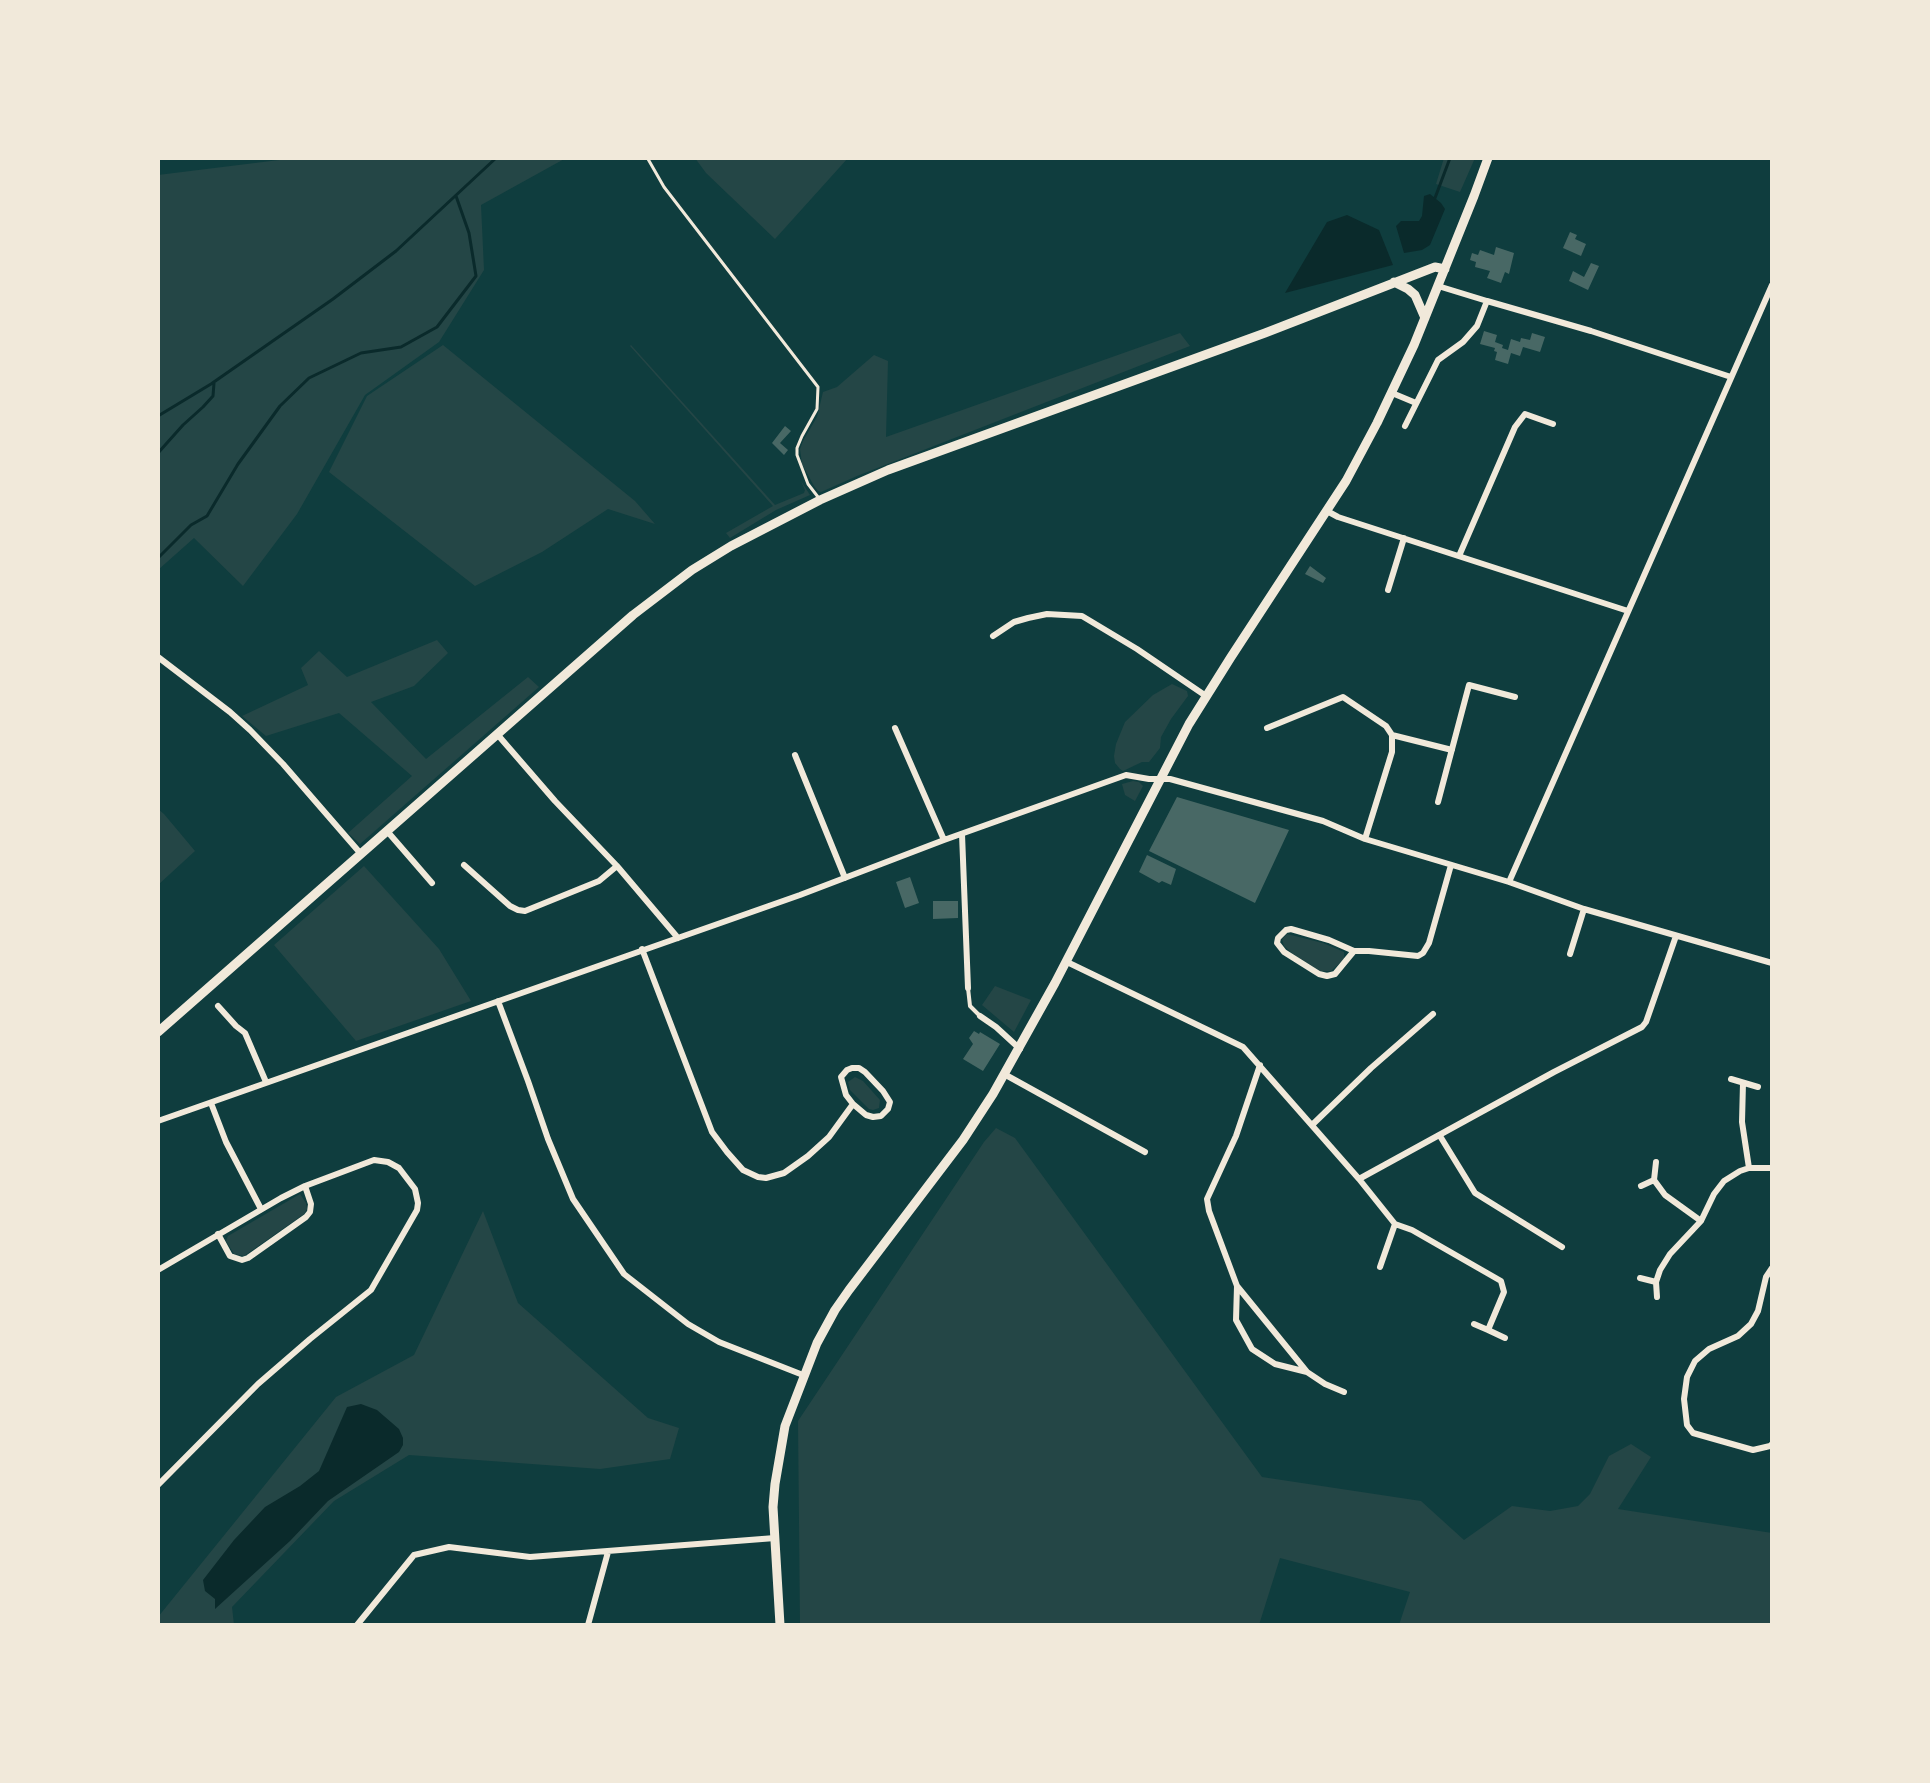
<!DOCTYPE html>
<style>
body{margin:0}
#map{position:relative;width:1930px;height:1783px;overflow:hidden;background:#0f3d3e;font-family:"Open Sans",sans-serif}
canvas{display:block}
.frame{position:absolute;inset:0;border:160px solid #f1e9da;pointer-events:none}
</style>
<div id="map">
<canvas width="1930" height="1783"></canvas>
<div class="frame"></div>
</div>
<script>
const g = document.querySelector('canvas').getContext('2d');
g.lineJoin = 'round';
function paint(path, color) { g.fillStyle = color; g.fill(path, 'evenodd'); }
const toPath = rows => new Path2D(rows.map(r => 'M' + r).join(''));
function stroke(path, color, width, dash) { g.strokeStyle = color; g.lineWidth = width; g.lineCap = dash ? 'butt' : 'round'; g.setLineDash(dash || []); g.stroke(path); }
paint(toPath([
 [282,158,566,158,481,205,484,270,439,342,365,395,297,514,243,586,194,538,158,570,158,175,279,160],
 [695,158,848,158,775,239,706,173],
 [1444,158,1475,158,1460,192,1436,184],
 [1180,333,1190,346,857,476,821,492,818,491,814,486,802,464,800,449,803,441,817,417,823,392,837,387,874,355,888,361,886,437],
 [443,345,635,501,655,524,608,509,542,552,475,586,329,472,367,396],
 [631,345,775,505,804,493,805,490,801,481,810,495,776,510,730,538,726,533,773,506,630,346],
 [437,640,448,653,414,686,371,702,426,759,528,677,539,687,360,844,348,833,412,776,339,713,266,736,242,716,308,685,301,668,319,651,347,677],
 [1172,684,1187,691,1188,696,1171,719,1161,737,1160,748,1149,762,1142,762,1123,771,1120,769,1115,763,1114,756,1116,744,1125,722,1153,695],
 [1133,781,1139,782,1143,786,1135,801,1125,795,1122,784],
 [158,809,164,814,195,851,158,885],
 [364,866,439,949,471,1001,356,1041,274,945],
 [1287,934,1323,943,1344,952,1344,959,1331,971,1320,971,1293,954,1284,946,1282,939],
 [995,986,1031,1000,1014,1032,982,1005],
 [855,1077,863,1081,880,1100,879,1108,873,1110,869,1109,850,1090,848,1082],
 [996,1128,1015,1138,1262,1477,1421,1501,1464,1540,1512,1506,1550,1511,1578,1506,1590,1494,1609,1456,1631,1444,1651,1457,1618,1509,1772,1533,1772,1625,1399,1625,1410,1592,1280,1558,1259,1625,800,1625,798,1421,984,1142],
 [300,1194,306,1203,307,1209,304,1214,244,1256,234,1254,226,1241,228,1236],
 [483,1211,518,1303,648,1418,679,1428,670,1459,600,1469,409,1455,334,1501,232,1607,234,1625,158,1625,158,1617,336,1397,414,1355]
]), '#244646');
paint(toPath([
 [1430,194,1441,203,1445,209,1430,245,1422,250,1404,253,1396,226,1401,221,1419,221,1422,216,1424,196],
 [1347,215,1379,230,1393,265,1285,293,1327,222],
 [361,1404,377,1410,399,1429,403,1438,403,1445,399,1452,328,1501,290,1541,215,1609,215,1599,205,1591,203,1580,234,1540,265,1507,300,1486,319,1471,347,1407]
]), '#0a2a2b');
stroke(toPath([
 [1435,198,1450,158],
 [158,416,211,384,333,299,396,251,496,158],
 [158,453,183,425,203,407,213,396,214,383],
 [158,558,191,525,207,516,238,464,280,406,309,378,361,353,401,347,437,327,476,276,469,233,456,196]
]), '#0a2a2b', 3);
paint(toPath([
 [1570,232,1577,235,1575,239,1586,244,1581,256,1563,248],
 [1496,247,1514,253,1509,274,1505,272,1501,283,1487,278,1490,271,1475,267,1476,262,1470,260,1472,253,1478,255,1480,250,1494,255],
 [1591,263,1599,266,1588,290,1569,281,1573,271,1584,277],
 [1484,331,1497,335,1495,342,1503,345,1502,348,1508,350,1511,339,1520,342,1521,338,1530,340,1532,333,1545,337,1540,352,1523,347,1520,356,1511,353,1508,364,1495,360,1497,352,1494,351,1495,348,1480,344],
 [785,426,791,431,780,443,788,450,784,455,772,443],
 [1310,566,1326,578,1323,583,1305,574],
 [1177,797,1289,830,1255,903,1149,851],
 [1147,855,1176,869,1171,885,1162,881,1159,883,1139,872],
 [910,877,919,903,905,908,896,882],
 [933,901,958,901,958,918,933,919],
 [974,1031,979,1034,980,1032,1000,1044,983,1071,963,1059,973,1044,969,1038]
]), '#486865');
stroke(toPath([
 [648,159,664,187,818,387,817,409,802,436,797,448,797,455,808,484,818,497]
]), '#f1e9da', 3);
stroke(toPath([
 [968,988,970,1006,980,1016]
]), '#f1e9da', 4);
stroke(toPath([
 [1438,286,1487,301],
 [1392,393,1416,403],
 [1405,426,1438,360,1463,342,1477,326,1487,301,1591,331,1731,377],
 [1327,511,1338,517,1628,611],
 [1459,556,1515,427,1525,414,1553,424],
 [1388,590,1404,538],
 [993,636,1014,622,1028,618,1047,614,1082,616,1137,649,1206,696],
 [158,657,230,712,250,730,283,764,361,854],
 [895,728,944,840],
 [1267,728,1343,697,1386,726,1392,735,1392,752,1365,839],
 [497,734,555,801,617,866,678,938],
 [1392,735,1452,750],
 [795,755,845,878],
 [1438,802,1469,685,1515,697],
 [387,831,432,883],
 [962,834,968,988],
 [464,865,510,906,518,910,525,911,599,881,617,866],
 [1509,882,1772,285],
 [642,949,712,1132,727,1152,743,1170,758,1177,766,1178,784,1173,808,1156,829,1137,853,1104],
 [1354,951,1335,974,1327,976,1319,974,1284,952,1277,943,1278,938,1286,930,1291,929,1329,940,1354,951,1369,951,1418,956,1423,953,1429,943,1451,865],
 [1570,954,1584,909],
 [1067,962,1243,1047,1359,1179,1554,1072,1642,1027,1646,1022,1676,936],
 [498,1001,528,1081,548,1139,573,1199,624,1274,688,1324,719,1342,803,1375],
 [218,1006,236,1026,245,1033,266,1082],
 [980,1016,996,1027,1020,1049],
 [1260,1065,1236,1136,1207,1199,1209,1211,1237,1286,1236,1320,1252,1349,1275,1364,1307,1372,1325,1384,1344,1392],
 [852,1068,859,1068,865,1072,883,1091,890,1102,888,1109,881,1116,873,1117,866,1115,853,1104,846,1095,841,1077,847,1070,852,1068],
 [1004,1074,1145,1152],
 [1731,1079,1758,1087],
 [1743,1083,1742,1122,1749,1168],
 [211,1103,226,1142,261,1209],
 [158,1121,800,895,944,840,1126,775,1149,779,1170,779,1323,821,1365,839,1509,882,1584,909,1772,963],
 [1312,1125,1371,1068,1433,1014],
 [1440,1136,1475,1193,1562,1247],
 [1359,1179,1395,1224,1380,1267],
 [1654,1180,1665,1195,1701,1221],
 [1641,1186,1654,1180,1656,1162],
 [1395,1224,1412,1230,1501,1281,1504,1292,1488,1330,1474,1324],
 [218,1234,230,1256,242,1260,248,1258,306,1217,310,1212,311,1204,305,1186],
 [1772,1268,1766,1277,1758,1311,1751,1324,1738,1336,1709,1349,1695,1361,1687,1377,1684,1399,1687,1425,1693,1433,1753,1450,1770,1446,1772,1444],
 [158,1270,281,1198,305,1186,374,1160,388,1162,399,1168,415,1189,418,1203,417,1210,371,1290,310,1339,258,1384,158,1485],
 [1640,1278,1656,1282],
 [1237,1286,1307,1372],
 [1657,1297,1656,1282,1660,1270,1670,1254,1701,1221,1714,1194,1724,1181,1740,1171,1749,1168,1772,1168],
 [1488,1330,1505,1338],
 [357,1625,414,1555,449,1547,530,1557,775,1538],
 [588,1625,608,1552]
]), '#f1e9da', 6);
stroke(toPath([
 [1394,282,1408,289,1415,295,1425,318],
 [158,1032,633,615,692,570,731,546,820,500,888,470,1265,333,1435,267,1445,269],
 [780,1625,773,1507,775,1484,785,1426,817,1343,835,1310,849,1290,963,1140,993,1094,1055,983,1189,724,1231,657,1346,481,1377,423,1414,345,1474,196,1488,158]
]), '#f1e9da', 9);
</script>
